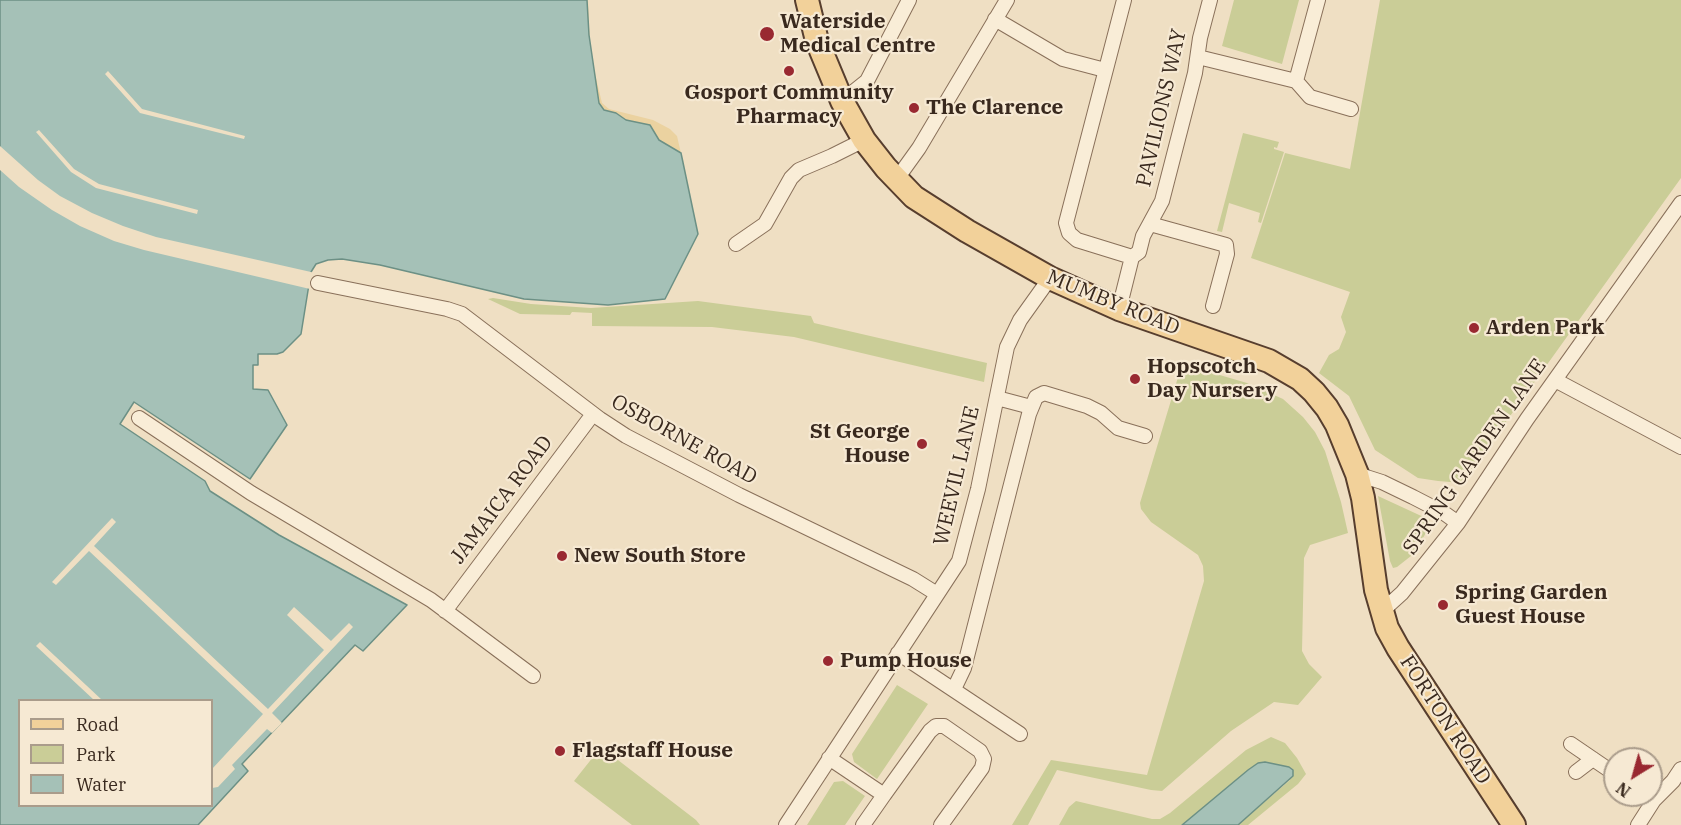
<!DOCTYPE html>
<style>
body{margin:0}
#map{position:relative;width:1681px;height:825px;overflow:hidden;background:#efdfc3;font-family:"IBM Plex Serif",serif}
canvas{display:block}
.legend{position:absolute;left:18px;top:699px;width:195px;height:108px;box-sizing:border-box;background:#f6e9d3;border:2px solid #aa9c8b;margin:0;padding:8px 10px;list-style:none;font-size:18px;color:#39291e}
.legend li{display:flex;align-items:center;gap:12px;height:30px}
.legend b{width:30px;border:2px solid #aa9c8b}
.north{position:absolute;left:1603px;top:747px;width:60px;height:60px;box-sizing:border-box;background:#f6e9d3;border:2px solid #aa9c8b;border-radius:50%;rotate:217deg;font-size:16px;font-weight:700;line-height:24px;text-align:center;color:#39291e}
.north::after{content:'';display:block;margin:auto;width:21px;height:27px;background:#992931;clip-path:polygon(50% 0,100% 100%,50% 72%,0 100%)}
</style>
<div id="map">
<canvas width="1681" height="825"></canvas>
<ul class="legend">
<li><b style="height:8px;background:#f2d19a"></b>Road</li>
<li><b style="height:16px;background:#cacd97"></b>Park</li>
<li><b style="height:16px;background:#a5c1b7"></b>Water</li>
</ul>
<div class="north">N</div>
</div>
<script>
const g = document.querySelector('canvas').getContext('2d');
g.lineJoin = 'round';
function paint(path, color) { g.fillStyle = color; g.fill(path, 'evenodd'); }
const toPath = rows => new Path2D(rows.map(r => 'M' + r).join(''));
function stroke(path, color, width, dash) { g.strokeStyle = color; g.lineWidth = width; g.lineCap = dash ? 'butt' : 'round'; g.setLineDash(dash || []); g.stroke(path); }
function drawText(font, color, halo, rows, align = 'center') {
  g.font = font + ' "IBM Plex Serif",serif'; g.lineWidth = 4.5; g.setLineDash([]); g.textBaseline = 'middle'; g.strokeStyle = halo; g.fillStyle = color; for (const [text, x, y, turn = 0] of rows) {
    g.save(); g.translate(x, y); g.rotate((+turn || 0) * Math.PI / 180); g.textAlign = isNaN(turn) ? turn : align; if (halo) g.strokeText(text, 0, 0); g.fillText(text, 0, 0); g.restore();
  }
}
paint(toPath([
 [1234,0,1299,0,1282,64,1222,46],
 [1380,0,1681,0,1681,178,1462,483,1438,481,1418,478,1375,450,1349,396,1319,373,1329,355,1339,349,1346,332,1341,317,1350,292,1251,258,1285,153,1350,169],
 [1243,133,1279,142,1277,148,1274,147,1274,149,1284,152,1261,223,1258,222,1260,213,1229,203,1222,232,1217,231],
 [493,298,531,304,591,308,698,301,811,316,814,323,987,363,984,382,794,337,712,327,592,326,592,313,572,312,570,315,520,314,488,299],
 [1182,364,1247,383,1283,399,1303,417,1315,432,1325,451,1341,502,1348,533,1310,545,1304,558,1302,651,1309,664,1322,677,1298,705,1274,702,1231,731,1162,791,1151,790,1057,770,1028,825,1012,825,1051,760,1147,775,1204,581,1203,566,1198,555,1151,522,1141,509,1140,503],
 [1378,496,1430,520,1429,527,1423,538,1411,556,1397,567,1393,568,1390,561],
 [897,685,928,704,877,779,854,762,852,754],
 [1271,737,1285,743,1297,758,1306,774,1298,784,1248,825,1238,825,1290,780,1248,770,1182,825,1059,825,1069,807,1076,801,1152,819,1160,819,1170,813,1246,750],
 [601,747,696,820,700,825,632,825,574,781],
 [843,781,865,796,845,825,807,825,834,782]
]), '#cacd97');
paint(toPath([
 [580,0,588,0,590,53,602,103,609,109,653,120,670,129,677,136,683,162,600,108,597,103]
]), '#ebd2a0');
const water = toPath([
 [0,0,587,0,589,35,599,103,604,110,616,113,626,120,650,125,659,140,681,153,698,234,665,299,608,305,524,299,380,265,342,259,328,260,316,264,311,272,301,334,283,352,277,354,258,354,258,365,253,365,253,389,268,390,287,425,250,479,134,402,120,424,205,481,210,491,279,535,407,605,363,651,355,645,242,764,248,771,198,825,0,825,0,0],
 [20,700,212,700,212,806,20,806,20,700],
 [1265,762,1289,767,1293,770,1293,776,1238,825,1182,825,1248,770,1258,763,1265,762]
]);
paint(water, '#a5c1b7');
stroke(water, '#6c9085', 1.5);
paint(toPath([
 [108,71,142,109,245,136,244,139,140,113,105,74],
 [39,130,74,169,99,184,198,210,197,214,96,188,71,172,36,132],
 [0,146,38,180,60,196,92,213,123,226,156,237,311,272,314,273,310,289,144,250,114,241,80,226,52,210,19,187,0,170],
 [112,518,116,522,94,546,268,709,324,650,287,615,294,607,331,641,349,623,353,627,272,713,282,723,272,733,267,729,232,765,235,769,218,787,212,788,212,769,263,714,89,551,56,585,52,582],
 [40,642,102,700,94,700,36,646]
]), '#efdfc3');
const minor = toPath([
 [1124,0,1066,223,1069,233,1077,240,1132,257],
 [995,19,1063,59,1105,70],
 [1198,57,1296,81,1310,97,1351,109],
 [1296,81,1318,0],
 [842,101,867,81,909,0],
 [896,180,919,148,1007,0],
 [1150,224,1226,245,1227,254,1213,306],
 [736,244,765,224,791,178,799,170,832,156,864,140],
 [318,283,447,309,462,314,600,419,626,436,739,495,913,579,937,594],
 [1119,309,1132,257,1139,252,1143,236,1162,201,1195,73,1200,38,1210,0],
 [1555,380,1681,447],
 [997,398,1031,407],
 [139,418,251,493,431,600,533,676],
 [1357,474,1382,482,1413,497,1444,513,1458,523],
 [445,611,593,414],
 [1381,612,1402,593,1458,523,1527,419,1681,203],
 [898,653,1020,734],
 [954,689,964,668,1029,414,1036,397,1044,393,1087,406,1101,413,1118,428,1145,436],
 [1571,744,1615,774],
 [829,758,884,795,863,825],
 [1576,772,1593,759],
 [884,795,930,731,936,726,944,726,980,751,984,759,982,768,941,825],
 [786,825,959,561,978,489,1007,347,1020,320,1050,278],
 [1638,825,1654,800,1673,781,1681,769]
]);
const primary = toPath([
 [807,0,817,41,842,101,864,140,886,168,914,197,967,231,1050,278,1119,309,1269,361,1300,379,1314,392,1327,408,1337,425,1357,474,1363,498,1376,590,1387,628,1398,648,1514,825]
]);
stroke(minor, '#89705a', 16);
stroke(primary, '#573e2e', 26);
stroke(minor, '#f9edd7', 14);
stroke(primary, '#f2d19a', 22);
for (const [x, y, r, color] of [
 [767,34,8,"#992931"],
 [789,71,6,"#992931"],
 [914,108,6,"#992931"],
 [1474,328,6,"#992931"],
 [1135,379,6,"#992931"],
 [922,444,6,"#992931"],
 [562,556,6,"#992931"],
 [1443,605,6,"#992931"],
 [828,661,6,"#992931"],
 [560,751,6,"#992931"]
]) { const dot = new Path2D(); dot.arc(x, y, r, 0, 2 * Math.PI); g.fillStyle = color; g.fill(dot); stroke(dot, '#f6e9d3', 2); }
drawText('bold 21px', '#39291e', '#f6e9d3', [
 ["Waterside",780,22],
 ["Medical Centre",780,46],
 ["Gosport Community",789,93,"center"],
 ["Pharmacy",789,117,"center"],
 ["The Clarence",926,108],
 ["Arden Park",1486,328],
 ["Hopscotch",1147,367],
 ["Day Nursery",1147,391],
 ["St George",910,432,"right"],
 ["House",910,456,"right"],
 ["New South Store",574,556],
 ["Spring Garden",1455,593],
 ["Guest House",1455,617],
 ["Pump House",840,661],
 ["Flagstaff House",572,751]
], 'left');
drawText('21px', '#39291e', '#f6e9d3', [
 ["PAVILIONS WAY",1162,108,-77],
 ["MUMBY ROAD",1113,303,22],
 ["OSBORNE ROAD",684,440,29],
 ["SPRING GARDEN LANE",1475,457,-55],
 ["WEEVIL LANE",957,476,-77],
 ["JAMAICA ROAD",502,500,-53],
 ["FORTON ROAD",1445,720,57]
]);
</script>
